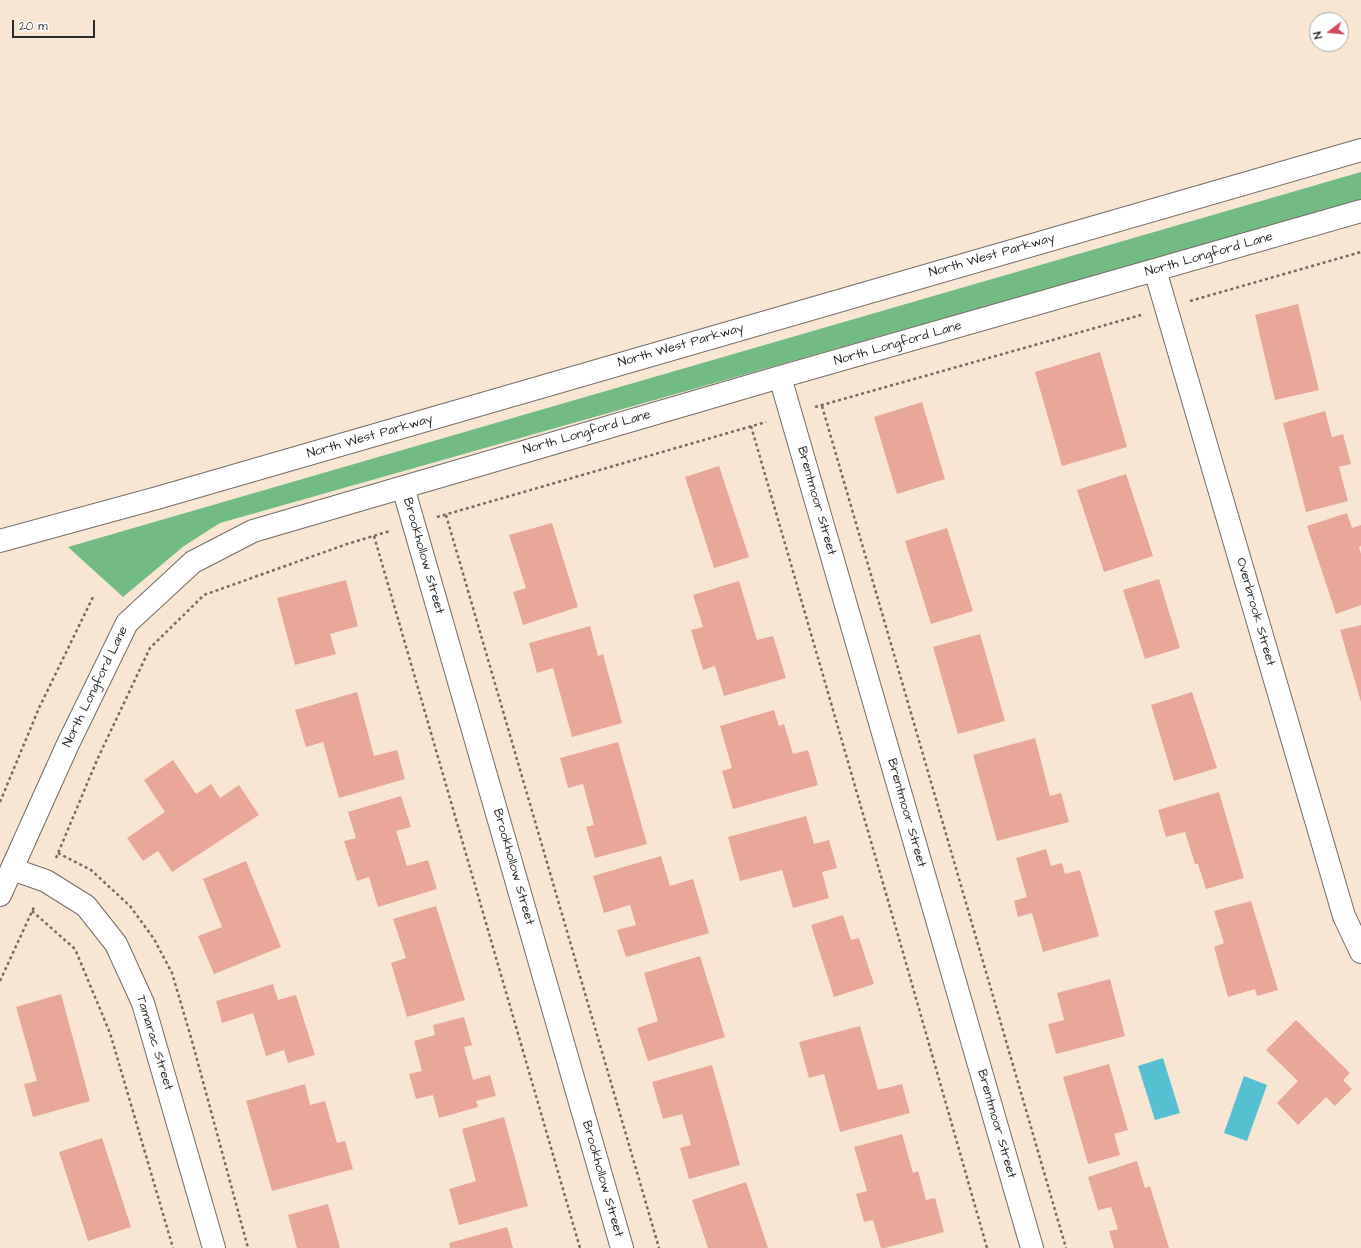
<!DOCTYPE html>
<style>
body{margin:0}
#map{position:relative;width:1361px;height:1248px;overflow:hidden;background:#f8e6d2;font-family:"Architects Daughter",sans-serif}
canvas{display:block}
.north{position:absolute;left:1309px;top:12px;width:40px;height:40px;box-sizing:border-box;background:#fff;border:1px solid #aaa;border-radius:50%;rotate:254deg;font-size:11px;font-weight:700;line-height:16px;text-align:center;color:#2b2b2b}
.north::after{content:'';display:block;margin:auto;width:14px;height:18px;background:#d1495b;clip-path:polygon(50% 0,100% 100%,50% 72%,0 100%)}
.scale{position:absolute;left:12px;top:20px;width:83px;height:18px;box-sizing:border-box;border:2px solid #2b2b2b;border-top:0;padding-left:5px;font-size:12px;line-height:14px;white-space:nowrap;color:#2b2b2b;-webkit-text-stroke:3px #fff;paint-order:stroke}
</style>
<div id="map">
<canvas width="1361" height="1248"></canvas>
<div class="north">N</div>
<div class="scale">20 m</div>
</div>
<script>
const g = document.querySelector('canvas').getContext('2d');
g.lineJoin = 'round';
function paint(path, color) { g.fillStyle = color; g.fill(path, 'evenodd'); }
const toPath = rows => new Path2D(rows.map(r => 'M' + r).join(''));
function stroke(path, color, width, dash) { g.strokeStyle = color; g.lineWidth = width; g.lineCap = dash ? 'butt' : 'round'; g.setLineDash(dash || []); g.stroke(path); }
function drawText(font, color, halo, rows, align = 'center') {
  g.font = font + ' "Architects Daughter",sans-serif'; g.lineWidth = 3.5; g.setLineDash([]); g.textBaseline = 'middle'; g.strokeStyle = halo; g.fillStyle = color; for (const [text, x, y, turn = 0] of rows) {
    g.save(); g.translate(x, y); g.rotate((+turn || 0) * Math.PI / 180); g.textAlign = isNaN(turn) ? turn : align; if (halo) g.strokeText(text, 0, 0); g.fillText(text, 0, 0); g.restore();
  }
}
paint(toPath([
 [1361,172,1361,200,220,523,184,546,123,597,68,547]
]), '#72bc83');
paint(toPath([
 [1163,1058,1180,1113,1155,1120,1138,1066],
 [1244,1076,1267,1085,1247,1141,1224,1133]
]), '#55c0d1');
paint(toPath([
 [1298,304,1319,390,1275,400,1255,315],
 [1100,352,1127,447,1062,466,1035,372],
 [922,402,945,479,897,494,874,417],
 [1325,411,1332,437,1343,434,1351,464,1339,467,1348,501,1306,512,1283,423],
 [719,466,749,557,714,568,685,477],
 [1126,474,1153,556,1104,572,1077,490],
 [1347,513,1352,528,1361,525,1361,546,1359,547,1361,554,1361,605,1336,614,1307,526],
 [552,523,578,607,523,625,513,592,526,588,509,535],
 [947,528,973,611,931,624,905,541],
 [1159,579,1180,648,1145,659,1123,590],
 [346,580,358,626,330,634,336,654,295,665,277,598],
 [739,581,757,640,773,636,786,678,724,696,715,666,703,670,691,630,703,627,693,595],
 [1361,625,1361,702,1340,630],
 [590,626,598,656,603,654,622,723,572,737,553,668,537,673,529,643],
 [980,634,1005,721,958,734,933,647],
 [357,692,374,756,397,750,405,779,339,798,323,742,306,747,295,710],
 [1192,692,1217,768,1174,781,1151,705],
 [774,710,779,726,784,724,793,754,808,750,818,785,733,809,722,771,732,768,720,726],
 [1035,738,1050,796,1061,793,1069,822,997,841,973,755],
 [618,742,647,844,595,858,586,827,594,825,583,784,568,788,560,758],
 [173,760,196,794,211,784,220,798,239,785,259,815,172,872,158,851,143,861,127,838,165,812,144,780],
 [1219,792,1244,878,1206,889,1198,864,1195,864,1185,832,1166,837,1158,810],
 [401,796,411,827,396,831,407,866,428,860,437,889,378,907,369,877,357,881,344,841,356,838,348,812],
 [806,816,814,844,829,840,837,868,822,872,829,898,793,908,782,870,740,881,728,837],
 [1046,849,1051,866,1062,863,1065,874,1080,870,1099,936,1043,952,1032,913,1018,917,1014,901,1027,897,1016,858],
 [661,856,670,886,693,879,709,933,626,957,617,930,636,925,630,905,604,913,593,876],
 [246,861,281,947,214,974,198,936,222,927,203,879],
 [1251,901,1278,990,1257,996,1255,989,1228,997,1214,947,1224,943,1214,911],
 [436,906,465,1000,407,1017,391,963,406,958,393,919],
 [843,915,851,940,859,938,874,984,834,997,811,925],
 [700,956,725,1037,648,1061,637,1028,658,1021,644,973],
 [1110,979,1125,1036,1056,1054,1048,1024,1064,1020,1057,993],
 [273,984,278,1000,296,995,315,1055,288,1063,284,1050,266,1056,253,1013,222,1023,216,1001],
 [61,994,90,1101,33,1117,24,1084,37,1081,16,1007],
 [464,1017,472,1045,464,1047,473,1080,490,1075,496,1096,476,1101,478,1107,439,1118,433,1095,416,1099,409,1074,422,1071,414,1041,435,1035,433,1025],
 [1296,1020,1350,1073,1343,1080,1352,1089,1335,1106,1326,1097,1298,1125,1277,1103,1298,1081,1266,1050],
 [860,1026,878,1090,902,1084,910,1113,840,1132,824,1074,809,1078,799,1042],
 [1109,1064,1128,1130,1114,1134,1120,1155,1088,1164,1063,1077],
 [712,1065,740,1165,689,1179,680,1148,691,1145,682,1114,663,1119,652,1082],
 [305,1084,310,1105,325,1101,337,1143,345,1141,353,1169,272,1191,246,1101],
 [504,1117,528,1206,459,1225,449,1189,476,1181,462,1129],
 [902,1134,913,1173,918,1171,926,1200,935,1198,944,1232,885,1248,881,1248,873,1220,864,1222,856,1194,867,1191,854,1147],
 [102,1138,131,1227,88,1241,59,1152],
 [1137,1161,1145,1188,1150,1186,1169,1248,1114,1248,1109,1231,1118,1229,1111,1207,1098,1210,1088,1177],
 [746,1182,768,1248,708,1248,692,1200],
 [328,1204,340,1248,297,1248,288,1215],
 [507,1227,513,1248,450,1248,449,1243]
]), '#e9a897');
const street = toPath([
 [1155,270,1344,916,1361,952],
 [780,377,1032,1248],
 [403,487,622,1248],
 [0,541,157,498,1361,150],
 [12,869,46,881,86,906,116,944,143,1003,214,1248],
 [0,895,68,744,127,623,193,562,253,531,780,377,1361,211]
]);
stroke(street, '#736c65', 24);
stroke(toPath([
 [1190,301,1361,252],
 [822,406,1066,1248],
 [815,407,1141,315],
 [751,426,902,949,987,1248],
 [446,515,659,1248],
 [437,517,766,422],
 [374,536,580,1248],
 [0,802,39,708,93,597],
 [58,853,91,870,130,906,154,939,172,973,192,1041,248,1248],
 [56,858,97,760,150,648,204,595,347,544,390,531],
 [32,911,75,949,110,1033,173,1248],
 [0,981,35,905]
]), '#736c65', 2.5, [3, 3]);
stroke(street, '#fff', 22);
drawText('13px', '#2b2b2b', '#fff', [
 ["North Longford Lane",1209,255,-16],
 ["North West Parkway",992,256,-16],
 ["North Longford Lane",898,344,-16],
 ["North West Parkway",681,346,-16],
 ["North Longford Lane",587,433,-16],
 ["North West Parkway",370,437,-16],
 ["Brentmoor Street",816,501,74],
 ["Brookhollow Street",423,556,74],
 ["Overbrook Street",1255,612,74],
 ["North Longford Lane",96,687,-64],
 ["Brentmoor Street",906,813,74],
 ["Brookhollow Street",513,867,74],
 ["Tamarac Street",154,1043,73],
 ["Brentmoor Street",996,1124,74],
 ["Brookhollow Street",602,1179,74]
]);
</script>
